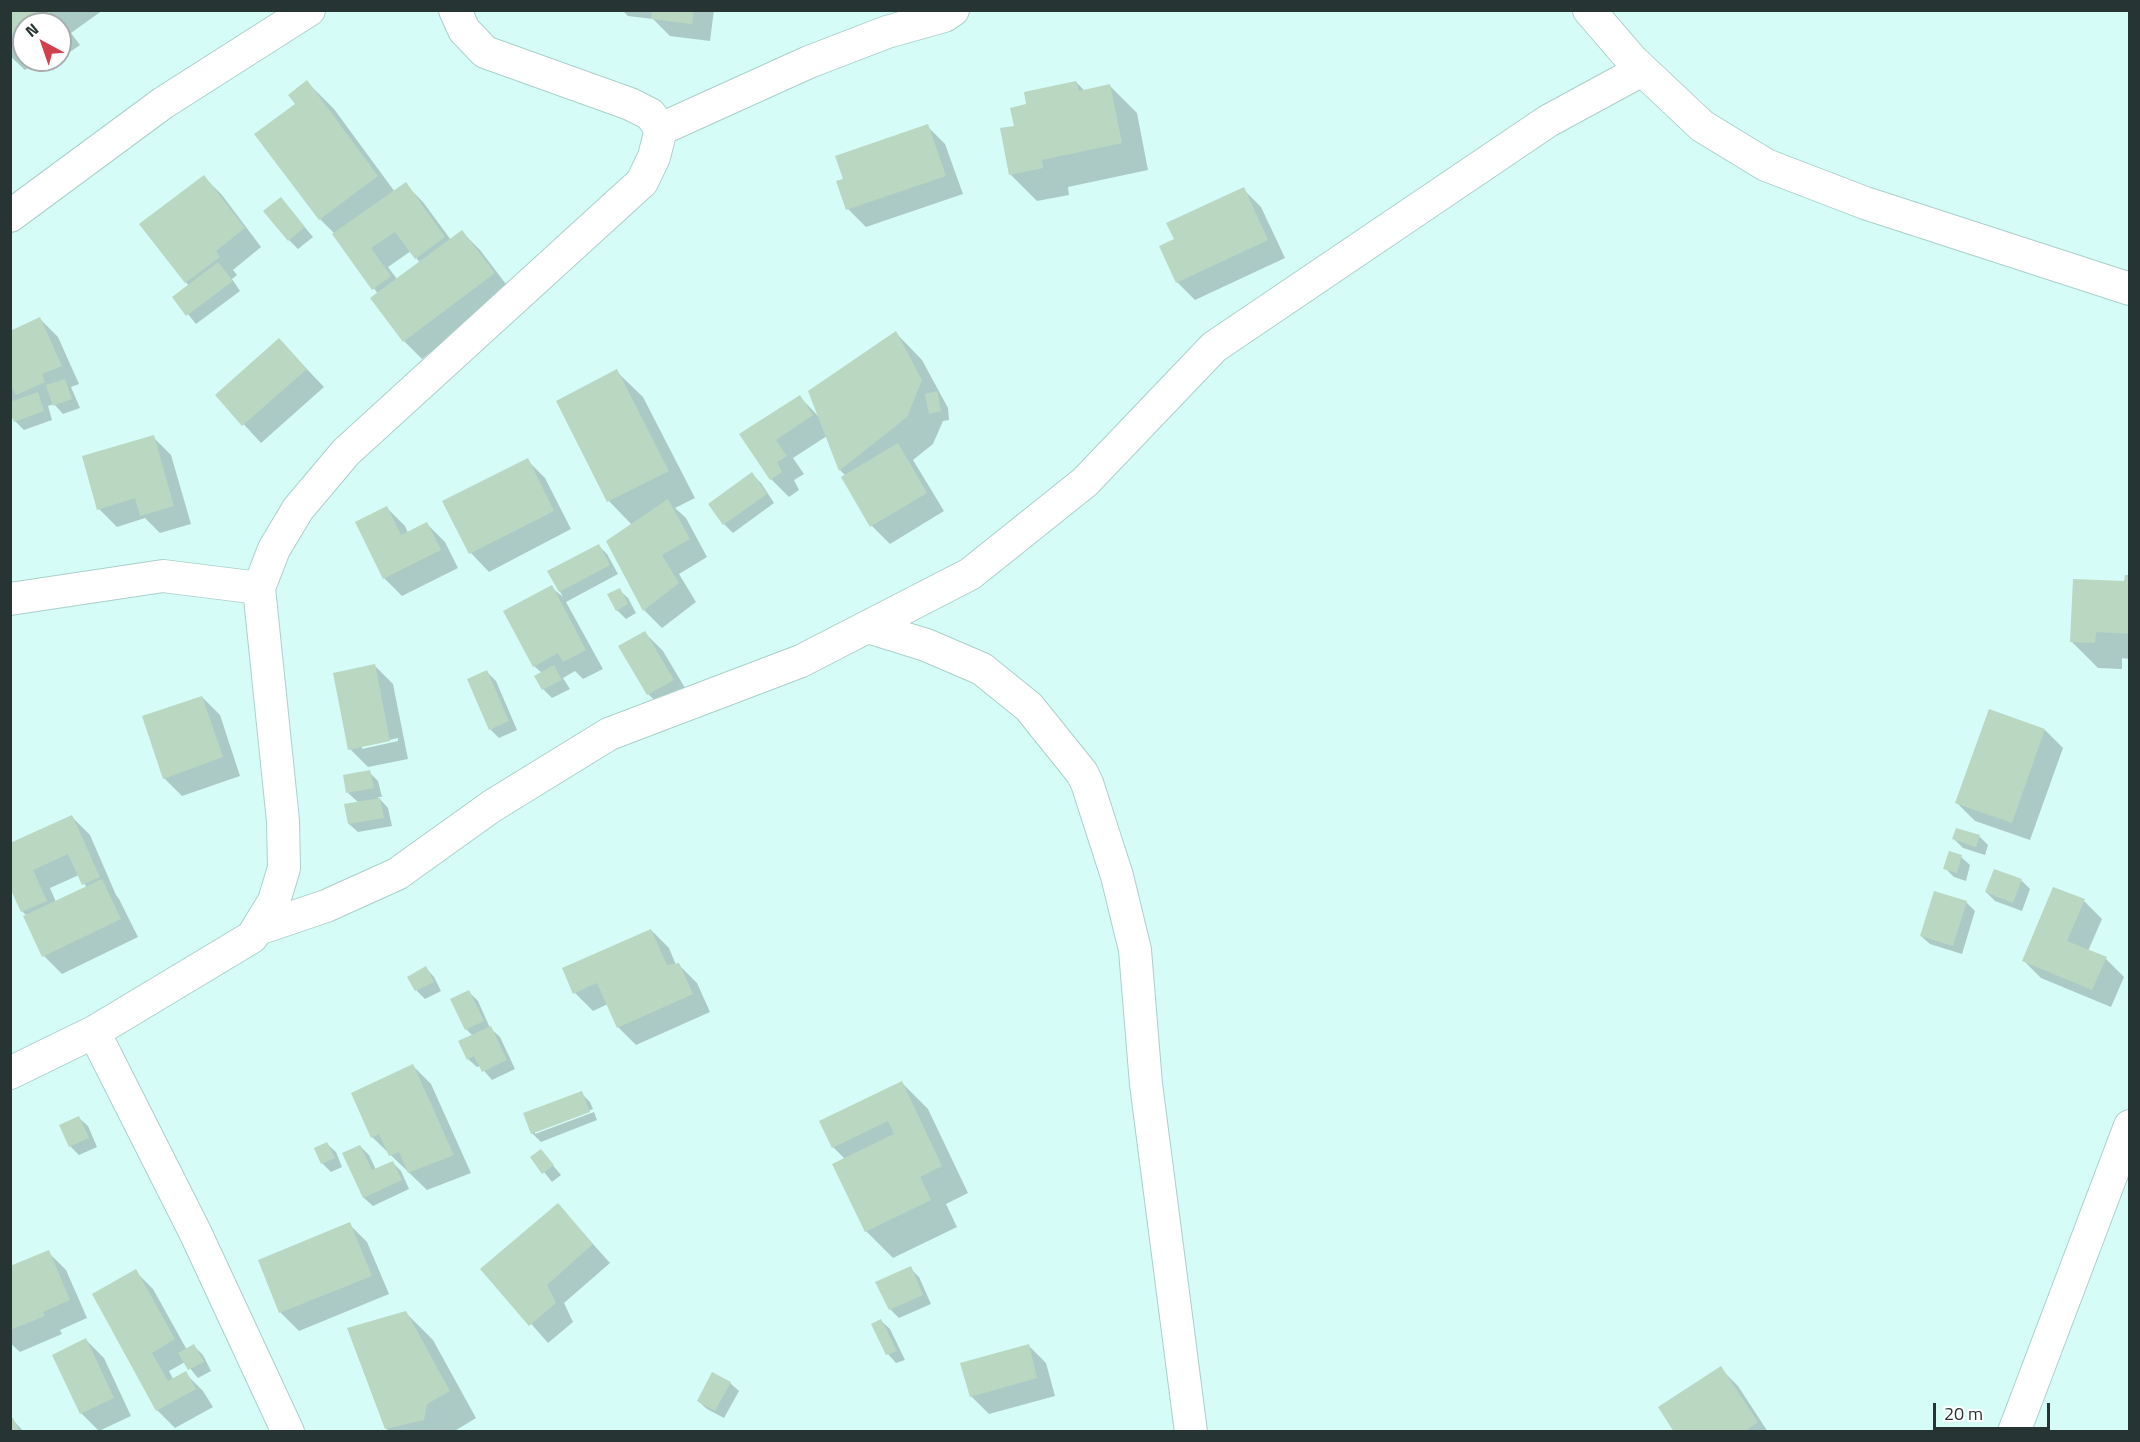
<!DOCTYPE html>
<style>
body{margin:0}
#map{position:relative;width:2140px;height:1442px;overflow:hidden;background:#d6fcf7;font-family:"Titillium Web",sans-serif}
canvas{display:block}
.frame{position:absolute;inset:0;border:12px solid #263533;pointer-events:none}
.north{position:absolute;left:12px;top:12px;width:60px;height:60px;box-sizing:border-box;background:#fff;border:2px solid #a8aead;border-radius:50%;rotate:320deg;font-size:16px;font-weight:700;line-height:24px;text-align:center;color:#263533}
.north::after{content:'';display:block;margin:auto;width:21px;height:27px;background:#d1414d;clip-path:polygon(50% 0,100% 100%,50% 72%,0 100%)}
.scale{position:absolute;left:1933px;top:1403px;width:117px;height:27px;box-sizing:border-box;border:3px solid #263533;border-top:0;padding-left:8px;font-size:18px;line-height:21px;white-space:nowrap;color:#263533;-webkit-text-stroke:4px #fff;paint-order:stroke}
</style>
<div id="map">
<canvas width="2140" height="1442"></canvas>
<div class="frame"></div>
<div class="north">N</div>
<div class="scale">20 m</div>
</div>
<script>
const g = document.querySelector('canvas').getContext('2d');
g.lineJoin = 'round';
function paint(path, color) { g.fillStyle = color; g.fill(path, 'evenodd'); }
const toPath = rows => new Path2D(rows.map(r => 'M' + r).join(''));
function stroke(path, color, width, dash) { g.strokeStyle = color; g.lineWidth = width; g.lineCap = dash ? 'butt' : 'round'; g.setLineDash(dash || []); g.stroke(path); }
paint(toPath([
 [10,10,103,10,71,33,80,45,60,59,60,24,24,24,24,60,40,60,25,70,10,56],
 [622,10,714,10,710,41,670,36,653,19,628,16],
 [40,60,59,60,48,68],
 [307,82,334,109,395,192,405,184,423,202,451,240,462,232,480,250,512,292,422,359,404,341,378,294,335,234,320,219,297,104],
 [411,251,420,263,397,279,388,267],
 [1076,82,1085,91,1110,86,1137,113,1148,170,1068,187,1069,195,1037,201,1011,175,1028,105],
 [927,126,945,144,963,194,866,227,848,209,845,180],
 [204,177,222,195,261,247,233,270,237,275,232,279,240,291,196,324,174,297,189,286,141,224],
 [1243,189,1261,207,1285,258,1195,300,1177,282,1176,240],
 [281,199,313,237,298,249,289,240],
 [40,319,58,337,79,384,71,387,80,408,63,414,54,404,48,406,52,420,24,430,15,421,10,402,10,332],
 [896,333,922,360,948,408,949,420,943,421,933,444,913,460,944,511,890,544,872,526,846,476,840,470,827,436,793,458,804,474,794,480,799,490,789,497,771,479,742,434,800,397,819,417],
 [279,340,324,387,261,443,217,395],
 [616,371,643,397,695,498,675,508,686,518,707,557,679,574,696,602,662,628,644,610,632,525,609,501,558,401],
 [153,437,171,455,191,524,160,533,145,518,117,527,99,509],
 [527,460,545,478,571,529,489,572,471,553,444,501],
 [752,474,761,483,774,503,733,533,724,524],
 [387,508,405,526,408,533,427,524,445,542,458,568,402,596,384,578],
 [598,545,607,554,618,574,566,602,603,669,583,679,575,671,563,678,570,689,552,698,543,689,542,673,534,666,551,587,563,597,549,572],
 [2130,577,2130,659,2122,658,2122,669,2098,668,2071,641],
 [619,590,628,598,636,613,626,619,617,610],
 [645,633,663,651,691,698,667,712,648,694,620,647],
 [375,666,393,684,408,759,368,767,350,749],
 [398,738,398,741,362,749,362,746],
 [487,672,496,681,517,730,499,738,490,729],
 [202,697,220,715,240,776,182,796,164,778],
 [2045,730,2063,748,2030,840,1975,821,1957,803],
 [369,772,378,781,382,797,378,797,388,808,392,826,358,832,349,824,359,803,348,793],
 [72,817,90,835,116,895,119,899,138,937,62,974,44,956,27,916,22,911,10,884],
 [79,875,87,888,56,902,50,888],
 [1979,836,1988,845,1985,855,1963,848,1954,839],
 [1961,857,1970,865,1966,881,1954,877,1945,868],
 [1995,871,2022,881,2030,889,2022,911,1995,901,1986,892],
 [2084,901,2102,919,2088,951,2106,959,2124,977,2111,1007,2041,978,2023,960],
 [1966,902,1975,911,1962,954,1930,944,1921,936],
 [651,930,669,948,676,965,679,965,697,983,710,1012,636,1045,618,1027,608,1004,593,1011,575,993],
 [426,968,434,977,441,991,425,999,417,991,410,978],
 [469,992,478,1001,490,1028,500,1037,515,1069,492,1080,480,1066,477,1067,468,1059,473,1036,466,1029],
 [413,1066,431,1084,471,1173,427,1190,372,1137],
 [901,1082,928,1109,968,1193,946,1204,957,1227,893,1258,866,1231,834,1165,845,1159,833,1147],
 [581,1093,590,1102,593,1109,535,1131,535,1134,594,1112,597,1120,541,1142,532,1133,525,1114],
 [79,1118,88,1126,97,1147,79,1155,70,1146],
 [327,1144,336,1152,342,1167,331,1172,322,1163],
 [360,1146,369,1155,376,1170,392,1162,401,1171,409,1189,373,1206,364,1198,344,1153],
 [541,1151,561,1175,552,1182,532,1157],
 [558,1205,610,1263,564,1303,573,1322,548,1343,483,1269],
 [349,1224,367,1242,389,1294,299,1331,281,1313,260,1261],
 [48,1252,66,1270,87,1318,60,1330,62,1334,20,1352,10,1343,10,1268],
 [910,1268,919,1277,931,1304,899,1318,890,1309],
 [135,1271,153,1289,187,1350,194,1346,203,1355,211,1371,198,1378,185,1362,169,1371,173,1379,185,1373,203,1391,213,1407,175,1428,157,1410],
 [406,1313,433,1340,476,1418,453,1432,389,1432,386,1428],
 [881,1321,890,1329,905,1360,896,1363,888,1354,873,1325],
 [86,1340,104,1358,131,1416,99,1431,81,1413],
 [1028,1345,1046,1363,1055,1396,989,1414,971,1396],
 [1720,1368,1738,1386,1768,1432,1676,1432],
 [730,1383,739,1391,724,1418,707,1409,698,1401],
 [13,1420,24,1432,10,1432]
]), '#0003');
paint(toPath([
 [10,10,49,10,54,18,45,24,24,24,24,40,20,42,13,33,10,35],
 [652,10,694,10,692,24,651,19],
 [307,80,378,176,319,220,254,134,295,104,288,95],
 [1076,81,1079,91,1110,84,1122,143,1042,160,1043,168,1009,175,1000,128,1014,126,1010,108,1026,104,1024,92],
 [928,124,946,176,846,210,836,181,843,179,835,156],
 [204,175,245,228,216,251,220,257,185,283,139,224],
 [406,182,445,237,415,259,395,232,371,248,391,276,372,290,332,234],
 [1244,187,1268,240,1176,283,1159,246,1174,239,1166,223],
 [281,197,305,227,288,241,263,211],
 [462,230,495,273,403,342,370,298],
 [218,262,233,281,186,316,172,297],
 [40,317,62,366,42,374,45,382,16,395,12,388,10,388,10,331],
 [896,331,922,380,907,417,839,471,808,391],
 [279,338,307,369,242,426,215,395],
 [617,369,669,471,607,502,556,401],
 [65,379,72,399,53,406,46,385],
 [937,391,941,411,929,414,925,394],
 [38,392,44,411,14,422,10,413,10,402],
 [800,395,813,415,776,440,787,456,777,462,782,472,770,480,739,434],
 [154,435,174,506,140,516,135,498,97,510,82,456],
 [898,443,927,493,870,527,841,477],
 [528,458,554,511,469,554,442,501],
 [752,472,767,494,723,525,708,504],
 [668,499,690,539,662,555,679,583,643,611,606,541],
 [387,506,401,535,427,522,441,550,383,579,355,522],
 [599,544,610,565,559,592,547,571],
 [2125,575,2130,575,2130,634,2096,632,2095,643,2070,642,2073,579,2124,581],
 [552,585,586,650,563,662,558,653,533,667,503,611],
 [620,588,628,604,616,611,607,594],
 [645,631,674,680,647,695,618,646],
 [375,664,390,741,348,750,333,673],
 [554,665,562,680,542,690,534,676],
 [487,670,509,721,489,730,467,679],
 [202,696,223,757,163,779,142,716],
 [1989,709,2045,729,2012,823,1955,803],
 [370,770,374,788,346,793,343,775],
 [380,798,384,818,348,824,344,804],
 [72,815,100,877,82,885,68,854,33,870,47,901,21,912,10,888,10,843],
 [1956,828,1980,835,1976,847,1952,839],
 [1949,851,1962,855,1957,873,1943,869],
 [1994,869,2022,879,2013,903,1985,892],
 [102,879,121,919,42,957,23,916],
 [2053,887,2085,899,2067,941,2107,957,2092,990,2022,961],
 [1934,891,1967,901,1953,946,1920,936],
 [651,929,667,965,679,963,693,994,617,1028,597,983,573,994,562,968],
 [426,966,434,982,415,991,407,977],
 [469,990,484,1021,465,1030,450,999],
 [491,1026,507,1060,482,1072,474,1056,467,1060,458,1041],
 [413,1064,454,1155,408,1173,399,1152,389,1156,379,1134,371,1138,351,1093],
 [902,1081,942,1166,920,1177,931,1200,865,1232,832,1164,894,1134,888,1121,832,1148,819,1121],
 [582,1091,590,1112,531,1134,523,1113],
 [79,1116,89,1138,69,1147,59,1125],
 [327,1142,335,1158,321,1164,314,1148],
 [360,1145,372,1170,393,1161,402,1180,363,1198,342,1153],
 [541,1149,554,1165,542,1174,530,1157],
 [558,1203,593,1244,547,1285,556,1303,529,1326,480,1269],
 [350,1222,372,1276,279,1313,258,1260],
 [49,1250,70,1300,43,1312,45,1316,10,1330,10,1266],
 [911,1266,923,1295,889,1310,875,1282],
 [136,1269,175,1339,152,1353,168,1381,186,1371,196,1389,156,1411,92,1294],
 [406,1311,450,1391,427,1404,424,1420,385,1429,347,1328],
 [881,1319,897,1351,886,1355,871,1324],
 [86,1338,114,1398,80,1414,52,1355],
 [194,1344,204,1362,188,1370,178,1353],
 [1029,1344,1037,1378,970,1397,960,1363],
 [1721,1366,1758,1422,1744,1432,1674,1432,1658,1407],
 [712,1372,731,1382,715,1411,697,1401],
 [13,1418,20,1432,10,1432,10,1419]
]), '#b9d7c1');
const street = toPath([
 [1589,10,1632,60,1702,126,1766,165,1865,203,2130,289],
 [661,129,809,62,887,32,944,16,953,10],
 [10,216,163,103,309,10],
 [10,599,163,576,259,588],
 [868,627,926,645,982,669,1029,707,1082,773,1087,783,1117,876,1135,950,1146,1084,1191,1432],
 [258,929,326,906,397,874,492,806,609,734,801,661,970,574,1085,482,1214,347,1548,121,1642,70],
 [94,1032,195,1232,288,1432],
 [10,1073,94,1032,252,937,274,901,284,868,283,821,259,588,274,549,298,509,346,452,642,182,654,157,661,129,650,114,630,104,485,52,464,30,455,10],
 [2014,1432,2130,1126]
]);
stroke(street, '#aad0cb', 34);
stroke(street, '#fff', 32);
</script>
